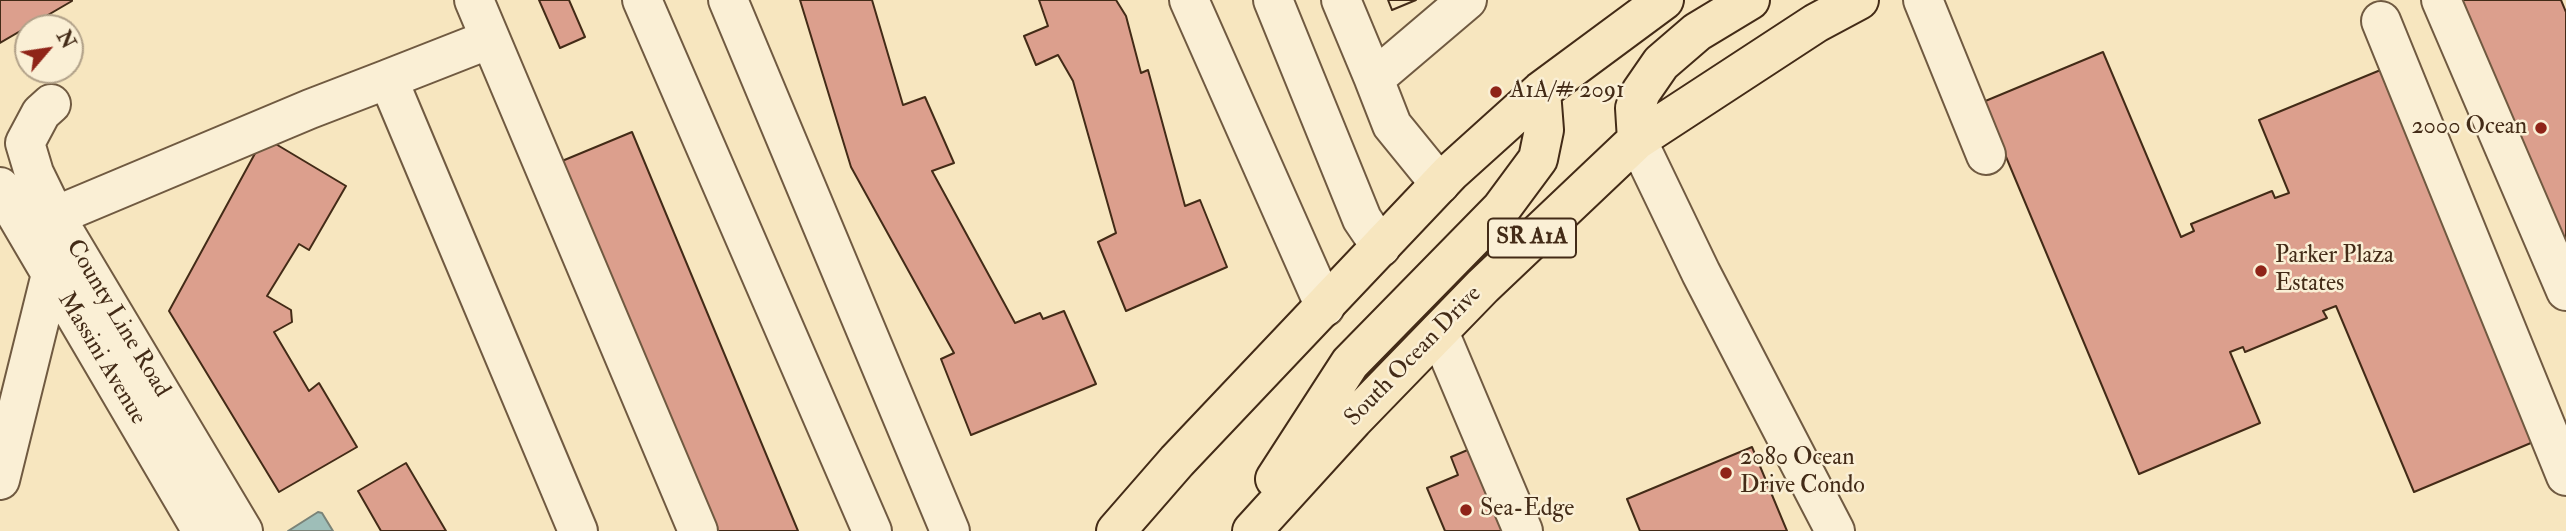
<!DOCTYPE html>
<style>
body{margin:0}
#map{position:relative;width:2566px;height:531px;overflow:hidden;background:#f7e6bf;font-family:"IM FELL Double Pica",serif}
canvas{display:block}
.north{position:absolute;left:14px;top:14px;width:70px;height:70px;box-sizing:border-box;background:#faefd5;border:2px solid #b1a189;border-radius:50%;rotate:61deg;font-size:19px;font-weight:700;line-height:28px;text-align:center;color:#432b17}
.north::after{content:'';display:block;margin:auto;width:24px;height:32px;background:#8f2418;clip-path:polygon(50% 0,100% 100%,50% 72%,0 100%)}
</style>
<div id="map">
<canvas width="2566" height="531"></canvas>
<div class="north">N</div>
</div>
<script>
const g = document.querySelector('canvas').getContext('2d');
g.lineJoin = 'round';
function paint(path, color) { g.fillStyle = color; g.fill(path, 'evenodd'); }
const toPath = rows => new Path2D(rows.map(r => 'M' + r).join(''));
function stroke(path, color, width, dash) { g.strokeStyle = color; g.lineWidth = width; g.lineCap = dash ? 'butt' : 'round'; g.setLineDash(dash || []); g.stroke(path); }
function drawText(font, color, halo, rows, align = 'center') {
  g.font = font + ' "IM FELL Double Pica",serif'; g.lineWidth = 5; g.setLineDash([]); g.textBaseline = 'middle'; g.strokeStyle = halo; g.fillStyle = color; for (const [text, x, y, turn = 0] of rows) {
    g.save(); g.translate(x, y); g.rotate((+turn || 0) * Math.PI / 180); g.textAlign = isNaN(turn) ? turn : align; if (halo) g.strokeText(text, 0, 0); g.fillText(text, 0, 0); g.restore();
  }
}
const water = toPath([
 [318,512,322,513,333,531,288,531,318,512]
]);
paint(water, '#9ebeb8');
stroke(water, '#7a8378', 2);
const building = toPath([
 [0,0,72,0,72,1,0,43,0,0],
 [539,0,569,0,585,37,560,48,539,0],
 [800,0,872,0,903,105,925,97,954,163,932,171,1015,323,1040,313,1043,319,1064,311,1096,384,971,435,941,359,954,353,851,167,800,0],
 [1039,0,1116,0,1126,16,1141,73,1148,70,1185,206,1200,200,1227,267,1126,311,1098,242,1116,233,1073,81,1058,55,1036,65,1024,36,1048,26,1039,0],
 [1388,0,1416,0,1392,10,1388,0],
 [1388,0,1416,0,1392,10,1388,0],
 [2459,0,2561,0,2566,12,2566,245,2459,0],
 [2103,52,2181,237,2194,231,2191,224,2272,191,2275,198,2289,193,2259,120,2383,69,2538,440,2414,492,2336,306,2323,311,2327,318,2245,352,2243,347,2230,352,2260,423,2139,474,1983,102,2103,52],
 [632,132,798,531,717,531,562,161,632,132],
 [264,137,346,186,309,250,299,244,267,296,291,310,292,322,274,332,309,391,319,383,357,447,279,492,169,311,264,137],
 [1752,447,1787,531,1640,531,1627,499,1752,447],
 [1470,449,1504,531,1445,531,1427,488,1458,475,1451,457,1470,449],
 [406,463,446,531,381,531,358,491,406,463]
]);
paint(building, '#dc9f8d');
stroke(building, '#432b17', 2);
const minor = toPath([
 [474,0,698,531],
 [642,0,872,531],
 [728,0,950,531],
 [1189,0,1325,307],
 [1273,0,1362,219,1381,247],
 [1341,0,1374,79],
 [1923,0,1986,155],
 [2441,0,2566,291],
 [2381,21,2566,476],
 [490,39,388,79,578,531],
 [51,104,41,113,25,143,34,173,55,216,243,531],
 [1637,140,1701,273,1835,531],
 [1440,184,1392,125,1374,79,1467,0],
 [0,187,202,531],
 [55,216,310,109,388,79],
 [1439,332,1523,531],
 [0,480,51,274]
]);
const major = toPath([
 [1637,140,1635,108,1641,92,1661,63,1697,32,1750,0],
 [1275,479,1350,363,1501,209,1538,159,1544,130,1541,91],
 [1116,531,1177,461,1450,173,1541,91,1664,0],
 [1252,531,1353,420,1483,286,1637,140,1816,23,1859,0]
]);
stroke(minor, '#705a41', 42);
stroke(major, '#432b17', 42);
stroke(minor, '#faefd5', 38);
stroke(major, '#f7e6bf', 38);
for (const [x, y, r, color] of [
 [1496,92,7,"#8f2418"],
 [2541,128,7,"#8f2418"],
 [2261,271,7,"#8f2418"],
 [1726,473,7,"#8f2418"],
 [1466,510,7,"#8f2418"]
]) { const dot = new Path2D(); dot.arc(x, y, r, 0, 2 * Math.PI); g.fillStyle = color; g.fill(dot); stroke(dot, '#faefd5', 2.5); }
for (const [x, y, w] of [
 [1532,238,88]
]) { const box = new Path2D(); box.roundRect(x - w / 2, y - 19.5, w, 39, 5); g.fillStyle = '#faefd5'; g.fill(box); stroke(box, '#432b17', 2); }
drawText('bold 23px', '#432b17', null, [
 ["SR A1A",1532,238]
]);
drawText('24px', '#432b17', '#faefd5', [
 ["A1A/# 2091",1510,92],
 ["2000 Ocean",2527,128,"right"],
 ["Parker Plaza",2275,257],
 ["Estates",2275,285],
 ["2080 Ocean",1740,459],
 ["Drive Condo",1740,487],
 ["Sea-Edge",1480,510]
], 'left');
drawText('24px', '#432b17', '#faefd5', [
 ["County Line Road",117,319,59],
 ["South Ocean Drive",1414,357,-46],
 ["Massini Avenue",101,359,59]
]);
</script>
